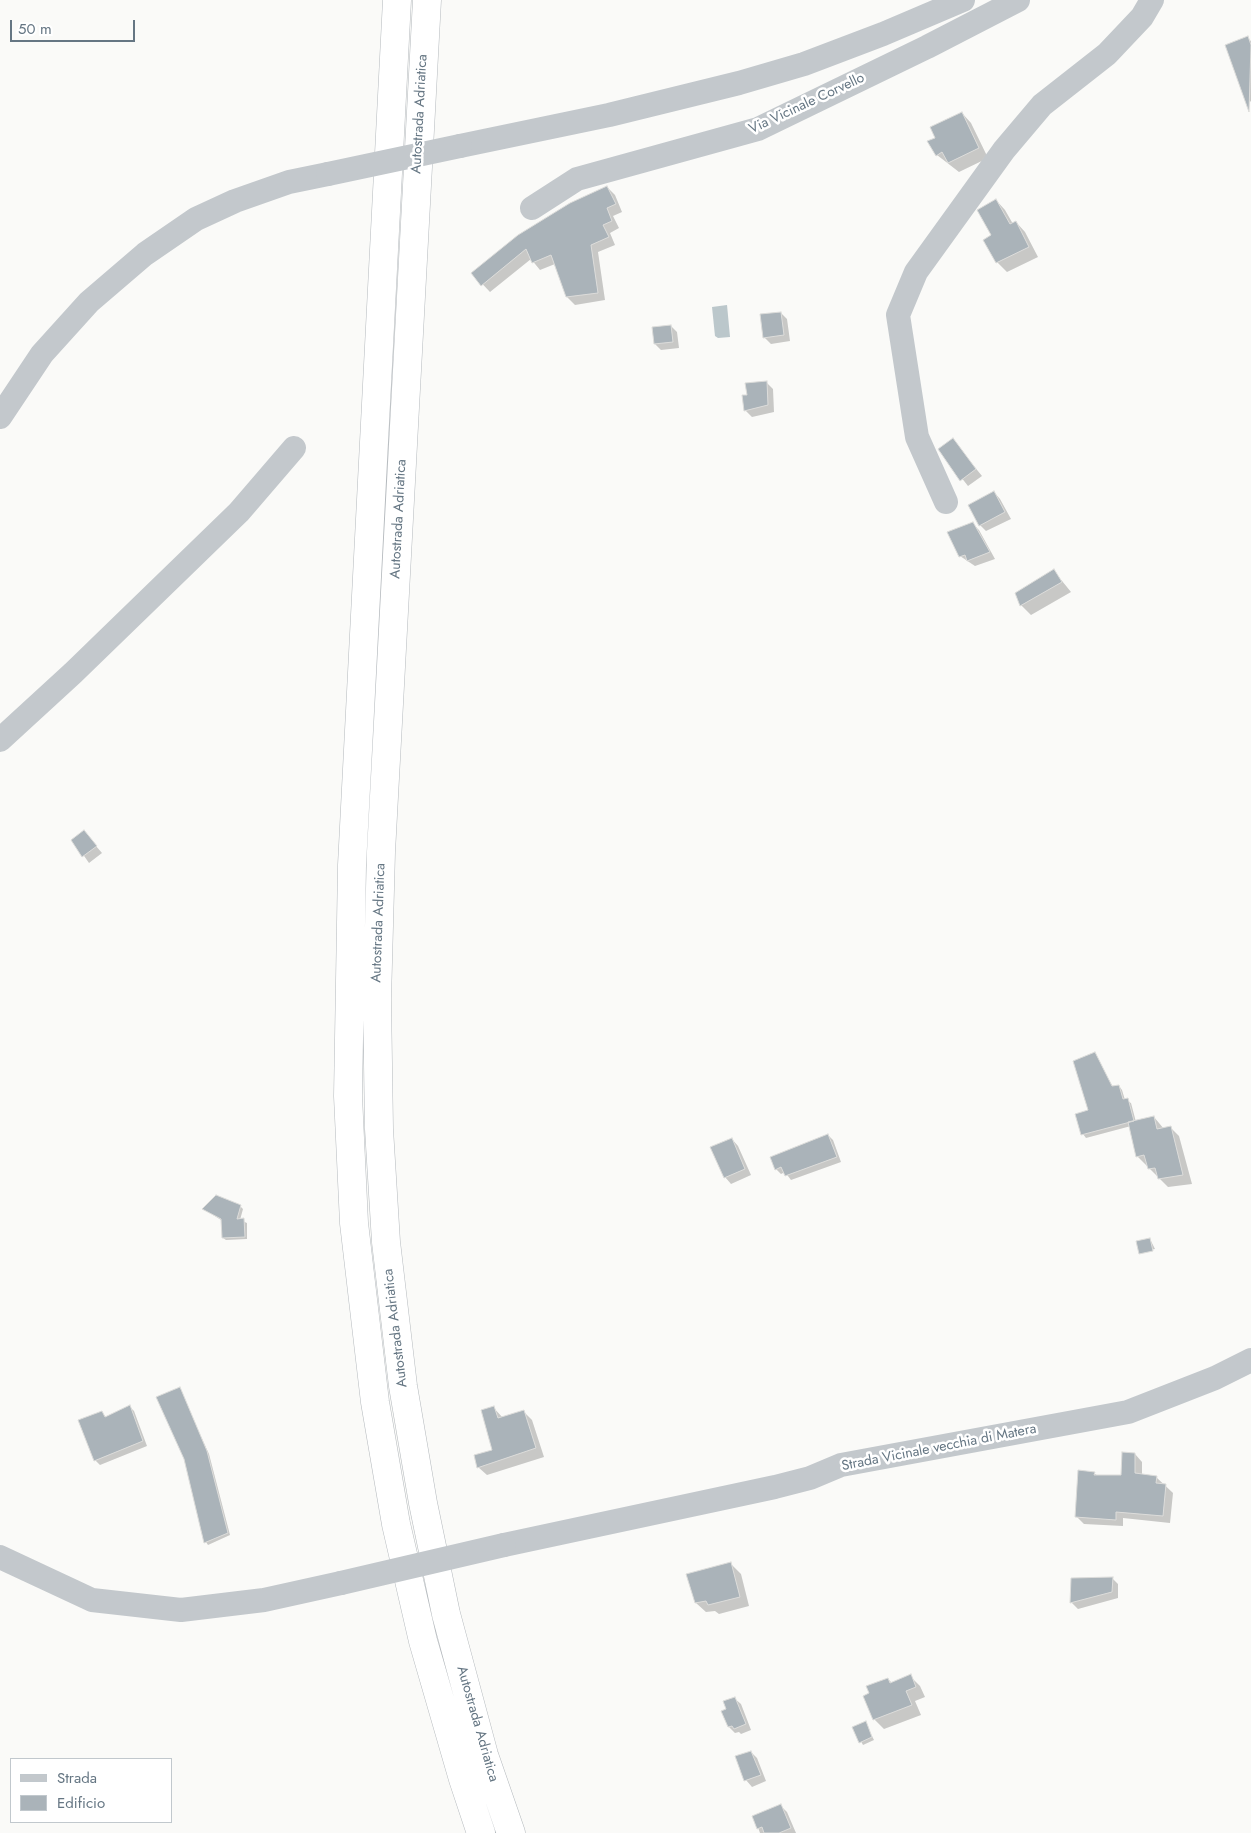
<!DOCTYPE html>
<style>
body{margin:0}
#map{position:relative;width:1251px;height:1833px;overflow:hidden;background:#fafaf8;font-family:Jost,sans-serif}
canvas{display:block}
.legend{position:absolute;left:10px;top:1758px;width:162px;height:65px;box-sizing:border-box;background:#fff;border:1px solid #c1c8cd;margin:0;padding:6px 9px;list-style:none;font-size:15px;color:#657683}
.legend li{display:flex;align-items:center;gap:10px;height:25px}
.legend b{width:25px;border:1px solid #c1c8cd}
.scale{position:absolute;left:10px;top:20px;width:125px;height:22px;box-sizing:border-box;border:2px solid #657683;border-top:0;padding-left:6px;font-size:15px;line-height:18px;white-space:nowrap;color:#657683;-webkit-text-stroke:4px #fff;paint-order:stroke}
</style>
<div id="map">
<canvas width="1251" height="1833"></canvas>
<ul class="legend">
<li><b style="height:6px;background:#c3c8cc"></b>Strada</li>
<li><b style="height:14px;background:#aab3b9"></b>Edificio</li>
</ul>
<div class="scale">50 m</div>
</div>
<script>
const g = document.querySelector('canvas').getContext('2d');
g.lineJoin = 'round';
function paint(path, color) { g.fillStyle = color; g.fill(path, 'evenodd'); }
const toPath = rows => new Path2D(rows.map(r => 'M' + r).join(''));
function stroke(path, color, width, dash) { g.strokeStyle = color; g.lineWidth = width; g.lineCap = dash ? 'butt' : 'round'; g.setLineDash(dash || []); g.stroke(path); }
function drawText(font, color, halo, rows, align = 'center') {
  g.font = font + ' Jost,sans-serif'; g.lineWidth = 5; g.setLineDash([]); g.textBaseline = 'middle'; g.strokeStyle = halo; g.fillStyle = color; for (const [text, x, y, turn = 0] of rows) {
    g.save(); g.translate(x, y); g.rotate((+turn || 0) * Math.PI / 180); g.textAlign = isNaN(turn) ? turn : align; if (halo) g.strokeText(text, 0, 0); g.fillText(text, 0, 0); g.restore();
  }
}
paint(toPath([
 [727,305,730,337,718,338,715,336,712,307]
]), '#bbc7cb');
paint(toPath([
 [1247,38,1251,41,1251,102,1245,95],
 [962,113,971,123,988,158,959,172,937,155,937,139],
 [607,187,615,195,622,212,613,216,619,228,610,233,615,245,598,252,605,300,575,305,567,297,555,264,540,270,531,259,490,292,472,273],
 [996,200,1005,210,1013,224,1016,222,1025,232,1038,257,1007,272,997,262,985,240,993,236],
 [781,313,787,319,790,341,771,344,764,337],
 [671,326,677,332,679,348,661,350,655,344],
 [766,382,773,389,774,412,752,417,745,410,748,396],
 [952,439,982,476,968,486,939,449],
 [994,492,1000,499,1011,519,986,531,980,525],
 [972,523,979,530,995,559,975,566,960,556],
 [1054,571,1071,592,1031,615,1021,605],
 [84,832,102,853,89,863,73,840],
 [1094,1053,1113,1087,1119,1086,1122,1090,1125,1100,1131,1103,1136,1122,1154,1117,1164,1129,1170,1127,1179,1136,1192,1184,1168,1187,1137,1156,1131,1126,1086,1138,1083,1134,1090,1111],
 [828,1135,833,1140,841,1162,791,1180,785,1172,781,1174,776,1169],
 [732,1139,738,1146,751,1175,731,1184,725,1177],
 [240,1206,243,1209,240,1220,247,1223,247,1239,226,1240,223,1238,221,1220,204,1209],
 [1150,1239,1155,1249,1140,1252],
 [179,1389,209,1454,230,1535,208,1545,206,1542],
 [130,1407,134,1411,147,1446,100,1465,95,1460,102,1413,107,1418],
 [493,1407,503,1418,524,1412,532,1420,544,1457,487,1475,478,1467,494,1451],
 [1135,1454,1142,1462,1142,1475,1156,1477,1173,1493,1170,1523,1123,1518,1123,1526,1084,1524,1077,1517,1094,1473,1098,1476,1122,1477],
 [731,1564,741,1574,749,1606,719,1614,715,1611,706,1612,696,1603],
 [1112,1578,1118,1584,1118,1598,1078,1609,1071,1602],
 [910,1676,920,1686,925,1697,915,1701,921,1715,884,1729,874,1719,888,1679,892,1683],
 [734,1698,741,1704,751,1730,741,1734,739,1732,735,1733,729,1727,728,1710],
 [865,1723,874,1740,863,1745,854,1728],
 [751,1752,757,1758,766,1781,752,1787,746,1780],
 [781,1806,787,1812,796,1833,760,1833,754,1816]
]), '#0003');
const building = toPath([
 [1248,36,1251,45,1249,112,1225,45,1248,36],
 [962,112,979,148,948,163,942,152,936,156,927,141,935,138,930,127,962,112],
 [607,186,616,204,607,208,612,221,603,225,609,237,591,245,598,293,566,297,551,255,532,263,526,249,481,286,471,273,518,235,570,203,607,186],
 [996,199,1010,224,1016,221,1029,247,996,263,983,240,991,235,977,210,996,199],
 [781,312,784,335,763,338,760,314,781,312],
 [671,325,673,342,654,344,652,327,671,325],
 [767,381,768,405,744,411,742,395,747,395,745,383,767,381],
 [953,438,976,469,960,481,938,449,953,438],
 [994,491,1005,512,979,526,968,505,994,491],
 [973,522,990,552,967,561,965,555,959,557,947,532,973,522],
 [1054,569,1062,582,1020,606,1015,593,1054,569],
 [84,830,97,846,82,857,71,840,84,830],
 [1095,1052,1112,1086,1119,1085,1123,1099,1128,1098,1134,1121,1081,1135,1075,1114,1088,1110,1073,1061,1095,1052],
 [1154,1116,1157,1129,1171,1126,1183,1175,1158,1179,1155,1168,1148,1169,1144,1155,1136,1157,1128,1122,1154,1116],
 [828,1134,837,1157,785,1176,781,1167,775,1170,770,1157,828,1134],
 [732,1138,745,1169,724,1178,710,1147,732,1138],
 [216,1195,241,1205,237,1219,244,1218,245,1237,222,1238,221,1219,202,1209,216,1195],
 [1150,1238,1153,1251,1139,1254,1136,1241,1150,1238],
 [180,1387,207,1451,228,1533,204,1543,184,1459,156,1397,180,1387],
 [130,1405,143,1441,94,1461,78,1420,102,1411,105,1417,130,1405],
 [494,1406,498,1418,524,1410,536,1448,477,1468,474,1455,492,1450,481,1410,494,1406],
 [1122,1452,1135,1453,1135,1473,1157,1476,1156,1483,1166,1484,1163,1516,1116,1512,1116,1520,1075,1517,1078,1470,1095,1472,1094,1475,1121,1475,1122,1452],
 [731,1562,740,1597,708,1605,706,1601,695,1603,686,1574,731,1562],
 [1113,1577,1112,1592,1070,1603,1071,1578,1113,1577],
 [911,1674,916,1687,906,1691,912,1705,873,1720,863,1696,869,1693,866,1686,888,1678,890,1683,911,1674],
 [735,1697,746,1724,734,1729,732,1726,728,1727,721,1711,726,1709,723,1701,735,1697],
 [866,1721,872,1737,859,1743,852,1727,866,1721],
 [751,1751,761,1775,744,1781,735,1756,751,1751],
 [781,1804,791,1828,779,1833,764,1833,762,1827,757,1829,752,1816,781,1804]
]);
paint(building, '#aab3b9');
stroke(building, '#dcdcda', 1);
const highway = toPath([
 [397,0,352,865,348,1096,354,1223,375,1402,396,1524,423,1641,463,1779,481,1833],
 [427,0,381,852,377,999,379,1129,386,1242,403,1386,423,1503,446,1614,484,1755,511,1833]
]);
stroke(highway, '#b4b9bd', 29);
stroke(toPath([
 [460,146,609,115,739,83,804,64,883,34,963,0],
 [532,208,577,179,758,129,927,47,1018,0],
 [0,417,42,354,89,302,145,254,196,219,235,201,289,182,328,174],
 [946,502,917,437,898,315,916,272,1004,150,1042,105,1107,54,1142,17,1152,0],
 [0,740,73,673,239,512,294,448],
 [504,1545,775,1487,810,1478,841,1465,868,1460,1128,1412,1215,1378,1251,1360],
 [0,1557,92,1600,181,1610,264,1600,341,1583]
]), '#c3c8cc', 24);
stroke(highway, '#fff', 28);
stroke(toPath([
 [328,174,460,146],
 [341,1583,504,1545]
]), '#c3c8cc', 24);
drawText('14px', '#657683', '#fff', [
 ["Via Vicinale Corvello",807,104,-25],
 ["Autostrada Adriatica",420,114,-87],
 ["Autostrada Adriatica",399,519,-87],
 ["Autostrada Adriatica",379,923,-88],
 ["Autostrada Adriatica",396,1328,-97],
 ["Strada Vicinale vecchia di Matera",939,1448,-11],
 ["Autostrada Adriatica",477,1724,74]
]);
</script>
